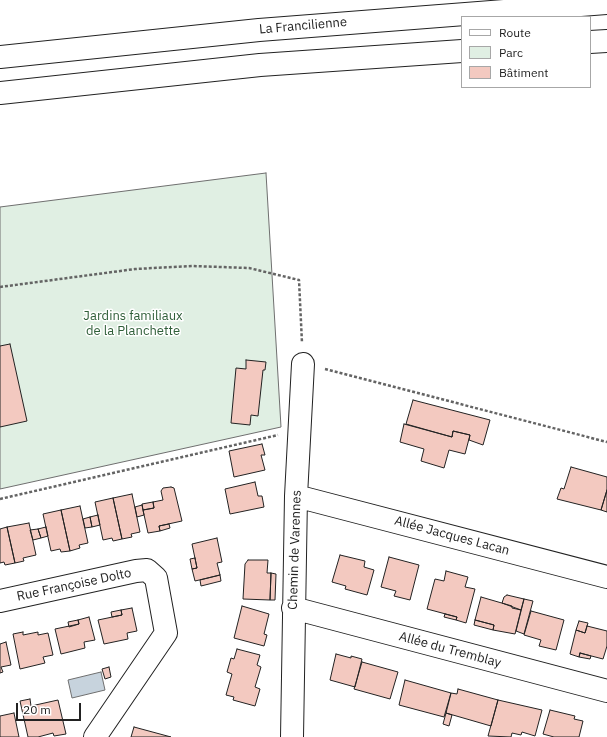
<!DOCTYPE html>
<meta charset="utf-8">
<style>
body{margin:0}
#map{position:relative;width:607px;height:737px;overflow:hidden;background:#fff;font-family:"IBM Plex Sans",sans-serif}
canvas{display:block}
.legend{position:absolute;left:461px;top:16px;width:130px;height:72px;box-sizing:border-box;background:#fff;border:1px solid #a7a7a7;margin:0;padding:5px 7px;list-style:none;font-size:12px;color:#222}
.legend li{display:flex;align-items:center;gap:8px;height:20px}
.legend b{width:20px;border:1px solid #a7a7a7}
.scale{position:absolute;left:16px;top:703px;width:65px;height:18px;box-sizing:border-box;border:2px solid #222;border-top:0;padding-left:5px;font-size:12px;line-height:14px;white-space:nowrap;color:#222;-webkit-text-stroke:3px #fff;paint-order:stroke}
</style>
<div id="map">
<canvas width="607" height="737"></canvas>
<ul class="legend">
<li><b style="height:5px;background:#fff"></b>Route</li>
<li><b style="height:11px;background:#e0efe3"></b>Parc</li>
<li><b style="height:11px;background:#f3c9c0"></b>Bâtiment</li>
</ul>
<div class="scale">20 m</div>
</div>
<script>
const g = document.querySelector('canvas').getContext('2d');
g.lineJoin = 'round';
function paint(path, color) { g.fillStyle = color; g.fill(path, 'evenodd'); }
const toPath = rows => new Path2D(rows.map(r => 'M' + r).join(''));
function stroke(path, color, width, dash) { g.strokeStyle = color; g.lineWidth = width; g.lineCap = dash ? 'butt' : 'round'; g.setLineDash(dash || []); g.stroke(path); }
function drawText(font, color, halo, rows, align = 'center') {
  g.font = font + ' "IBM Plex Sans",sans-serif'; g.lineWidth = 3; g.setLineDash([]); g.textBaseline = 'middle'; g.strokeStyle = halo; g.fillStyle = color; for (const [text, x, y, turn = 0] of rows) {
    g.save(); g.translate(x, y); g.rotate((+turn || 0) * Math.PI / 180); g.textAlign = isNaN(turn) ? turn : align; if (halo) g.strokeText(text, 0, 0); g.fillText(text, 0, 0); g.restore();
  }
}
const green = toPath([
 [266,173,281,427,0,489,0,207,266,173]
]);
paint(green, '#e0efe3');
stroke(green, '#6f6f6f', 1);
const water = toPath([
 [101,672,105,690,72,698,68,680,101,672]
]);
paint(water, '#c7d3dd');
stroke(water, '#6f6f6f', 1);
const building = toPath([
 [10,344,27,421,0,427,0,346,10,344],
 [246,360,266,362,265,370,263,370,258,416,251,415,250,425,231,423,236,368,246,369,246,360],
 [413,400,490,420,483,445,469,440,470,435,453,431,452,437,406,424,413,400],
 [404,424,452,437,453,431,470,435,465,454,449,450,444,468,421,461,424,449,400,442,404,424],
 [262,444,265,455,261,455,265,470,234,477,229,451,262,444],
 [571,467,607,477,607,490,601,510,557,499,561,488,564,489,571,467],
 [255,482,258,496,262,496,264,507,230,514,225,489,255,482],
 [171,487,174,488,182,521,159,526,160,531,148,533,143,510,154,508,153,502,163,500,161,491,163,488,171,487],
 [607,490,607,512,601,510,607,490],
 [132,494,140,532,131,534,132,537,122,539,113,498,132,494],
 [113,498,122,539,113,541,112,538,103,540,95,502,113,498],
 [153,502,154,508,143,510,142,504,153,502],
 [142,505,144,515,137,517,135,507,142,505],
 [80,506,88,543,79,545,80,548,70,551,61,510,80,506],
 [61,510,70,551,61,552,60,549,51,551,43,514,61,510],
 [98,515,100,525,92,527,90,517,98,515],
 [90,517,92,527,85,528,83,519,90,517],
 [29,523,36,555,23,558,24,561,15,563,7,527,29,523],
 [169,524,170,528,160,531,159,526,169,524],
 [7,527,15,563,5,565,4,562,0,563,0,529,7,527],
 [46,527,48,536,41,538,38,529,46,527],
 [38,529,41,538,33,540,30,530,38,529],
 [217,538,222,562,217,563,220,575,195,581,192,569,197,568,192,544,217,538],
 [340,555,365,561,364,567,374,570,367,595,345,589,346,586,332,582,340,555],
 [389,557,419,565,410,600,394,596,396,591,381,587,389,557],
 [195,558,197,568,192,569,190,559,195,558],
 [248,560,268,560,267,573,271,573,270,600,243,599,245,564,248,560],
 [446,571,468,577,465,587,475,589,466,623,456,620,457,617,427,609,435,579,444,581,446,571],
 [271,573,276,574,275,600,270,600,271,573],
 [220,575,221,581,201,586,200,580,220,575],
 [507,595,524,599,521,610,502,603,504,597,507,595],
 [481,597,512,606,512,608,521,610,515,634,493,630,494,625,475,620,481,597],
 [524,599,533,601,524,634,516,631,524,599],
 [242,606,269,614,264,634,267,635,264,646,234,638,242,606],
 [132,608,137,631,127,633,128,639,104,644,98,620,122,615,121,610,132,608],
 [121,610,122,615,112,617,111,612,121,610],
 [531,611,564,620,556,650,539,646,541,640,524,635,531,611],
 [445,614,457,617,456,620,444,617,445,614],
 [89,617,95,640,84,642,85,648,61,654,55,629,79,624,78,620,89,617],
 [78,620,79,624,69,627,68,622,78,620],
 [475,620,494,625,493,630,474,625,475,620],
 [579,621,588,623,585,633,576,630,579,621],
 [587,626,607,631,607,646,603,659,580,653,579,657,570,654,576,630,585,633,587,626],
 [23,632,23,635,38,632,38,635,48,633,53,655,43,657,45,663,20,669,13,634,23,632],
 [6,642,11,665,1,667,3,672,0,673,0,644,6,642],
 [237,649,260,655,257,665,261,667,255,687,260,689,255,706,233,700,234,697,226,695,232,674,227,672,231,658,234,659,237,649],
 [580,653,591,656,590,659,579,657,580,653],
 [336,654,351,658,351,656,362,659,355,687,330,680,336,654],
 [362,662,398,672,390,699,354,689,362,662],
 [109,667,111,677,105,679,102,669,109,667],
 [405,680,451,693,444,717,399,705,405,680],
 [458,689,498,700,491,726,446,713,451,693,457,694,458,689],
 [30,699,31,706,58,700,66,734,54,736,53,733,38,737,28,737,20,701,30,699],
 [498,700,542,710,535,736,522,732,521,735,512,733,511,737,488,736,498,700],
 [550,710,575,716,574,719,583,721,579,737,554,737,543,734,550,710],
 [14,713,19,737,0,737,0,716,14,713],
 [446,713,452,715,449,726,443,724,446,713],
 [134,727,171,737,131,737,134,727]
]);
paint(building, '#f3c9c0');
stroke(building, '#222', 1);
const minor = toPath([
 [296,496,607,577],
 [0,601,136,571,147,570,156,578,166,633,95,737],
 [293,608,607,691],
 [292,737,296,496,303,364]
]);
const highway = toPath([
 [590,42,607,41],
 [0,57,259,30,607,3],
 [0,93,260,65,462,51]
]);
stroke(minor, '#222', 24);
stroke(highway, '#222', 24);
stroke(toPath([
 [0,287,135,269,192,266,249,268,299,280,302,343],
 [325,369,607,442],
 [0,499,278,435]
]), '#646464', 2.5, [3, 2]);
stroke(minor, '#fff', 22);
stroke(highway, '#fff', 22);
drawText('13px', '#222', '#fff', [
 ["La Francilienne",303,26,-5],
 ["Allée Jacques Lacan",452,536,15],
 ["Chemin de Varennes",295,550,-88],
 ["Rue Françoise Dolto",74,585,-12],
 ["Allée du Tremblay",450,650,15]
]);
drawText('13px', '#2f5e38', '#fff', [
 ["Jardins familiaux",133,316],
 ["de la Planchette",133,331]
]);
</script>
